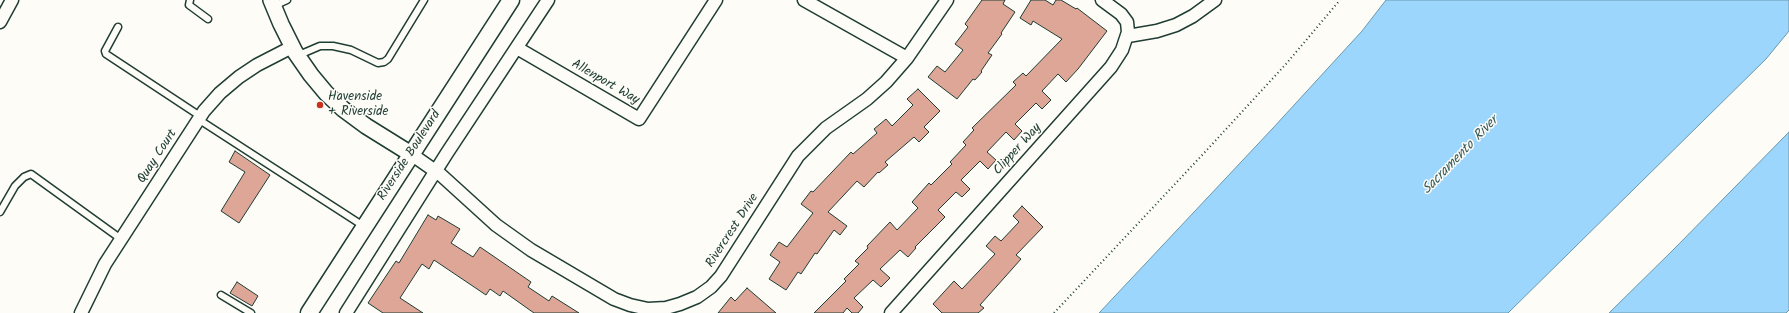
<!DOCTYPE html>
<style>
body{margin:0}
canvas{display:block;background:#fdfcf7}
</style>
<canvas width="1789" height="313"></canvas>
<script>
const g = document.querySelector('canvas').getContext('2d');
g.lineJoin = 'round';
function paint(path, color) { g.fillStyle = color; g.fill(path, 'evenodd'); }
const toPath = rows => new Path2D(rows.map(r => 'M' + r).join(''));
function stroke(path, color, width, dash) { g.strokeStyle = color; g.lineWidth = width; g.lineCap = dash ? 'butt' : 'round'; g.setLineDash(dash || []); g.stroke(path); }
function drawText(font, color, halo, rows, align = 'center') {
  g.font = font + ' Kalam,sans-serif'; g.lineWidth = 3; g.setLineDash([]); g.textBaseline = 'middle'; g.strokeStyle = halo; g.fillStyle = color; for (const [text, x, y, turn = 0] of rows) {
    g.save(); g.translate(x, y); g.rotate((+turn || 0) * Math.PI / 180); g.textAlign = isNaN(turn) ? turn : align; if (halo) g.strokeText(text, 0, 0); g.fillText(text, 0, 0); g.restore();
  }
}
const water = toPath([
 [1386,0,1789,0,1789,31,1766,59,1508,313,1099,313,1273,128,1362,31,1386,0],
 [1789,132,1789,310,1786,313,1609,313,1674,249,1789,132]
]);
paint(water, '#9cd6fc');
stroke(water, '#6a99ac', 1);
const building = toPath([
 [982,0,1005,0,1003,4,1015,12,1001,33,1002,34,988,53,992,55,981,71,982,72,975,80,973,79,957,99,928,77,937,66,945,72,963,50,955,44,968,27,965,24,982,0],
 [1031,0,1045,0,1053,5,1056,0,1061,0,1076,9,1077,8,1107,31,1078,69,1066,82,1058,74,1042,91,1051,100,1042,109,1036,103,1015,124,1022,131,1014,140,1006,132,987,152,996,160,988,169,980,161,961,180,970,189,962,197,956,192,938,210,945,217,915,247,916,248,908,257,900,250,880,269,890,278,881,287,873,280,854,298,863,307,858,313,852,313,847,308,843,313,814,313,846,281,844,279,859,264,855,261,868,248,867,246,890,222,897,230,918,208,912,202,929,183,931,185,952,164,950,162,966,145,963,142,974,130,972,128,1016,85,1013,82,1023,73,1026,76,1062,39,1033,21,1031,25,1020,18,1031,0],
 [918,89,940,111,924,127,929,132,919,142,914,137,885,162,888,165,879,173,878,172,864,187,857,181,828,212,847,226,840,235,834,230,817,254,815,253,801,274,798,272,786,290,769,279,780,262,770,255,779,242,787,247,813,213,801,204,811,191,813,192,851,152,853,154,877,133,874,129,886,119,892,126,913,105,907,99,918,89],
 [235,151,270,175,239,223,221,211,245,172,229,162,235,151],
 [1022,206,1043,227,1016,255,1021,259,980,305,984,308,978,313,942,313,933,304,954,281,962,289,995,254,986,246,995,236,1001,241,1019,222,1013,216,1022,206],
 [428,215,436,220,438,216,460,229,451,243,473,257,480,247,531,282,528,287,549,301,552,296,579,313,534,313,503,291,500,296,490,289,486,295,434,260,429,269,422,264,400,298,423,313,383,313,368,303,396,261,399,263,428,215],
 [237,282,258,296,252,306,230,293,237,282],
 [747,288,776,313,718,313,731,297,735,301,747,288]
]);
paint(building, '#dea697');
stroke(building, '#1f3d34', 1);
const service = toPath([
 [190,0,189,5,208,19],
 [274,6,287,0],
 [118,27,105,51,106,54,200,116],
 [299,55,320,46,333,46,351,50,378,63,384,62,388,59,424,0],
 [198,119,365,227],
 [0,212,15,186,24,177,31,174,121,239],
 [221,295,251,313]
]);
const minor = toPath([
 [804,0,907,58],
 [0,22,12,0],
 [1128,36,1157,31,1176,25,1193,16,1215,0],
 [517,48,639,119,716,0],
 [411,154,441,175,496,225,531,250,614,299,630,305,648,309,666,308,680,304,697,297,711,287,721,276,798,156,826,128,867,99,886,82,907,58,947,0],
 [81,313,105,264,204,111,220,93,239,77,257,65,292,47],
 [346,313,447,153,548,0],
 [891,313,1111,67,1122,50,1128,32,1127,22,1121,14,1102,0]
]);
const tertiary = toPath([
 [271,0,281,24,295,52,311,75,326,93,343,109,366,126,411,154]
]);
const secondary = toPath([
 [309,313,511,0]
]);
stroke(service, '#1f3d34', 9);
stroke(minor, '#1f3d34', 15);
stroke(tertiary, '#1f3d34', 18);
stroke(secondary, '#1f3d34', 19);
stroke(toPath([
 [1054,313,1205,152,1286,64,1340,0]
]), '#1f3d34', 2, [1, 3]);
stroke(service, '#fdfcf7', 6);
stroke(minor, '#fdfcf7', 12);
stroke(tertiary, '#fdfcf7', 15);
stroke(secondary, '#fdfcf7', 16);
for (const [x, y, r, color] of [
 [320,105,4,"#c8321e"]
]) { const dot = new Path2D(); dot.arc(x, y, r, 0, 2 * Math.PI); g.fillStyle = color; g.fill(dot); stroke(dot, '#fdfcf7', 1.5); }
drawText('13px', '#1f3d34', '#fdfcf7', [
 ["Allenport Way",605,83,30],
 ["Clipper Way",1018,150,-48],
 ["Riverside Boulevard",410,156,-57],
 ["Quay Court",158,157,-57],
 ["Rivercrest Drive",733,231,-57]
]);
drawText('13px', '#1f3d34', '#fdfcf7', [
 ["Havenside",328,98],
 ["+ Riverside",328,113]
], 'left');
drawText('italic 14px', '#385c5c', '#fdfcf7', [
 ["Sacramento River",1461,156,-46]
]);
</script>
